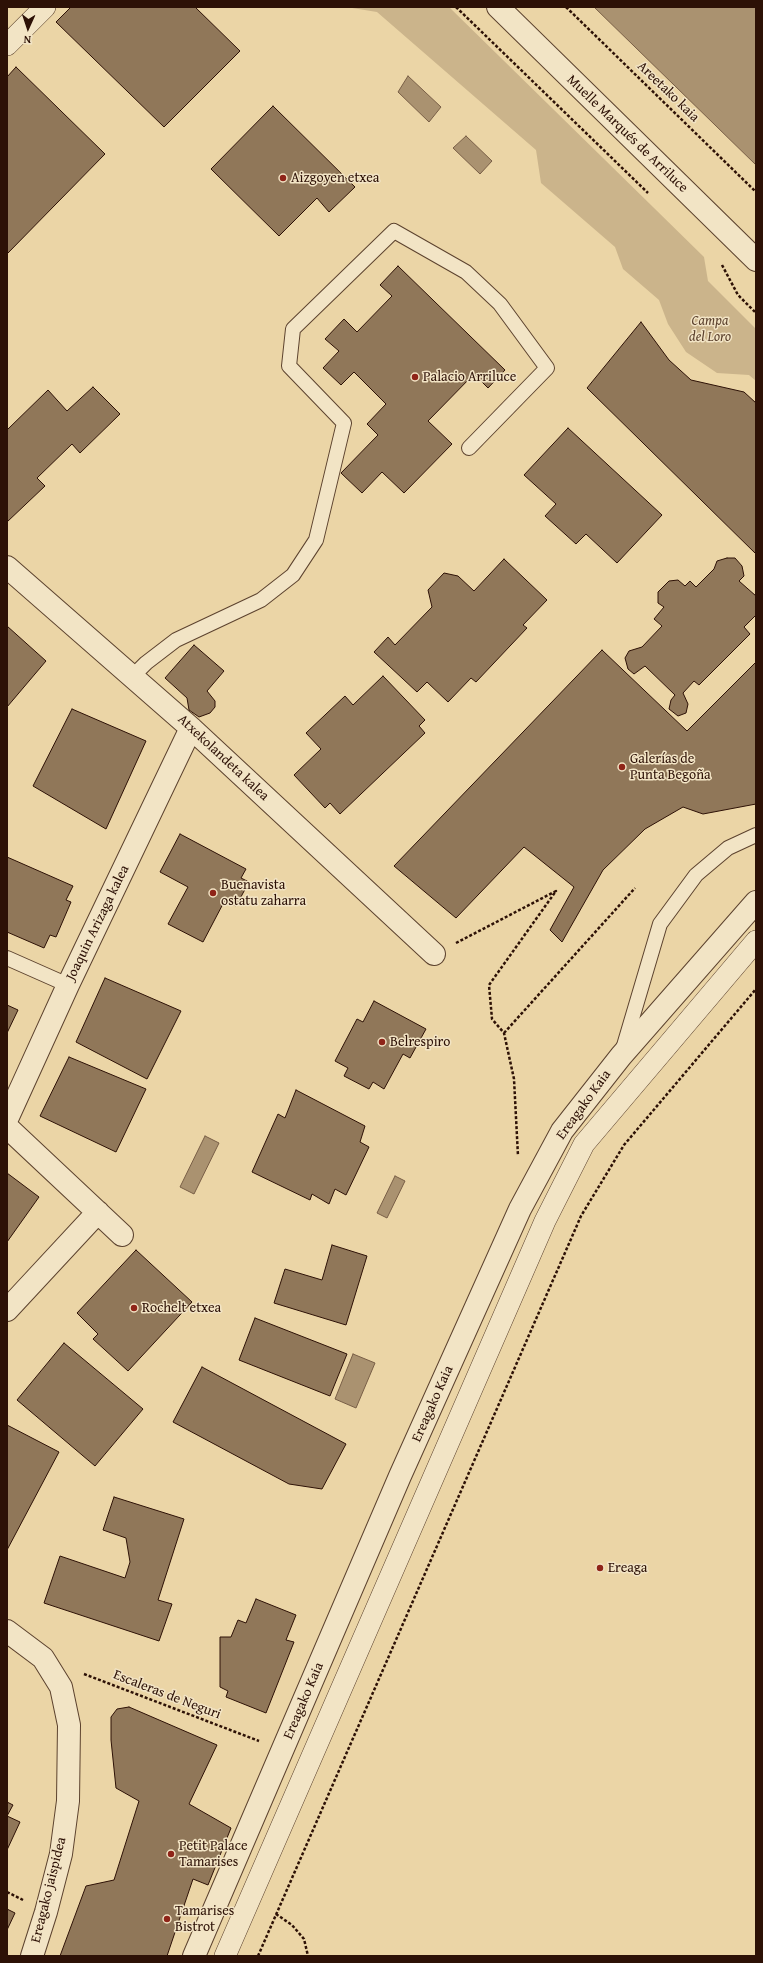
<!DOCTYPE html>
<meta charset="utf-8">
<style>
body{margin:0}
#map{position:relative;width:763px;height:1963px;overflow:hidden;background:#ebd5a6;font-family:"Gentium Book Plus",serif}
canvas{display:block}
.frame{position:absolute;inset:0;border:8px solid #2d1106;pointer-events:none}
.north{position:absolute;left:8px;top:8px;width:40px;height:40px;-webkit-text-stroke:3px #f2e4c5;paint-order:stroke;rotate:183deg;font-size:11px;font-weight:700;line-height:16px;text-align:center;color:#2d1106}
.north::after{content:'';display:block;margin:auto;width:14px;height:18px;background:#2d1106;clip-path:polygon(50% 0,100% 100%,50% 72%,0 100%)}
</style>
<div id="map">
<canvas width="763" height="1963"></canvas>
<div class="frame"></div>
<div class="north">N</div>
</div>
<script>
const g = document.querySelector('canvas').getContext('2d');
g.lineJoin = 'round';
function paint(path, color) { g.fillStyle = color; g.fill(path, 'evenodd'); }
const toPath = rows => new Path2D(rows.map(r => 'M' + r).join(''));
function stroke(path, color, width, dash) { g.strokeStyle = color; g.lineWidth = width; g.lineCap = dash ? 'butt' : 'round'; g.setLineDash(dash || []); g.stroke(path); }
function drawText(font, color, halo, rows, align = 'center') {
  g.font = font + ' "Gentium Book Plus",serif'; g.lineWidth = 3; g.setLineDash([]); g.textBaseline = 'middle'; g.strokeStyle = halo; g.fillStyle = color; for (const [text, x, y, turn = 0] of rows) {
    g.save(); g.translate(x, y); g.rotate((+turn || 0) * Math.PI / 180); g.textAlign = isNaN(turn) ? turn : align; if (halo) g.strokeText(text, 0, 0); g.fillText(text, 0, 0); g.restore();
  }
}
paint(toPath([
 [346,7,449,7,704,257,708,281,756,329,756,381,749,375,717,373,686,352,668,324,659,300,623,269,615,247,541,183,536,150,377,12]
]), '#cbb48b');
const water = toPath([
 [594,7,756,7,756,165,594,7],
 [408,76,441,107,429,122,398,92,408,76],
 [466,136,492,161,480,174,453,148,466,136],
 [205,1136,219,1143,194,1194,180,1187,205,1136],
 [395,1176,405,1181,387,1218,377,1213,395,1176],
 [353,1354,375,1363,356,1408,335,1399,353,1354]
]);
paint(water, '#aa9270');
stroke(water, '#785e46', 1);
const building = toPath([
 [71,7,195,7,240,51,164,127,56,22,71,7],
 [16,67,105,154,7,254,7,77,16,67],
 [273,106,355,187,329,212,317,198,279,236,211,169,273,106],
 [398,266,505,370,488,388,474,374,428,421,452,444,404,493,382,472,362,493,341,473,378,435,367,424,386,404,354,372,341,385,323,368,339,351,325,339,344,319,357,332,392,296,380,285,398,266],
 [641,322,669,360,691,380,744,392,756,403,756,554,587,388,641,322],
 [93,387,120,414,80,453,72,444,37,478,45,486,7,522,7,430,48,390,67,411,93,387],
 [568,428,662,515,617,563,586,534,576,544,545,516,556,504,524,475,568,428],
 [727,558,735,558,742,566,744,576,739,581,756,596,756,615,744,627,750,634,699,685,694,681,683,693,688,704,686,713,678,716,669,709,671,700,675,695,645,666,634,674,628,669,625,658,629,651,642,647,662,626,654,619,664,607,658,603,658,592,669,581,678,580,685,586,690,581,696,587,714,569,717,561,727,558],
 [504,559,547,600,523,625,527,628,476,682,471,678,448,702,427,682,417,692,374,652,388,637,395,645,432,607,428,590,444,573,458,576,474,591,504,559],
 [7,626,46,661,7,707,7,626],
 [194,645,224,671,207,691,215,701,215,707,210,713,199,717,189,710,187,698,165,678,194,645],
 [602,650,687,731,756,662,756,804,703,814,683,807,645,829,603,870,562,942,550,930,574,887,524,847,456,918,394,866,602,650],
 [383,676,425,720,419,726,425,733,340,814,330,803,325,808,294,775,321,749,306,733,345,696,353,705,383,676],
 [72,709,146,741,106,829,33,786,72,709],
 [180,834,246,869,241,878,249,882,236,906,225,900,203,942,168,924,188,887,160,872,180,834],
 [7,857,73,886,66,900,71,902,56,937,50,935,44,948,7,932,7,857],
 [105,978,181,1011,147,1079,76,1042,105,978],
 [374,1001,426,1029,410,1058,403,1054,384,1089,373,1082,369,1089,344,1076,348,1068,335,1061,357,1019,363,1022,374,1001],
 [7,1005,18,1010,7,1033,7,1005],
 [69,1057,146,1089,116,1152,40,1116,69,1057],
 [296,1090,365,1126,360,1142,369,1147,346,1195,335,1189,329,1204,312,1194,310,1200,252,1172,278,1114,285,1118,296,1090],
 [7,1173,39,1197,7,1242,7,1173],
 [332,1245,367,1256,346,1325,274,1303,285,1269,322,1280,332,1245],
 [136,1250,192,1302,128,1371,93,1339,98,1334,77,1313,136,1250],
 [255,1318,347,1354,330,1396,239,1360,255,1318],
 [64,1343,143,1409,95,1466,17,1400,64,1343],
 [202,1367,346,1444,322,1489,289,1484,173,1422,202,1367],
 [7,1425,59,1452,7,1550,7,1425],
 [114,1497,184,1519,158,1600,172,1604,159,1641,44,1603,60,1556,125,1578,130,1562,126,1538,103,1530,114,1497],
 [256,1599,296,1615,286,1640,294,1642,266,1713,226,1697,228,1691,220,1687,220,1637,231,1637,238,1620,246,1623,256,1599],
 [129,1707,217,1745,189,1804,231,1828,208,1885,193,1879,167,1956,60,1956,86,1886,114,1880,139,1801,116,1788,111,1740,111,1717,117,1709,129,1707],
 [7,1802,13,1805,7,1816,20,1822,7,1850,7,1802],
 [7,1909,15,1913,7,1930,7,1909]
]);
paint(building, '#907759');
stroke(building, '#2d1106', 1);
const service = toPath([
 [132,677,146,663,176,640,261,600,293,575,316,540,344,423,289,366,293,329,394,231,466,272,500,304,547,368,469,448],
 [7,958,68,985],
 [623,1049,660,924,696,875,728,848,756,835]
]);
const pedestrian = toPath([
 [7,45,45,7],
 [225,1956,545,1221,584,1144,756,941]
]);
const minor = toPath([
 [498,7,756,260],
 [7,567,191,728,434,954],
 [7,1119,68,985,191,728],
 [7,1127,122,1235],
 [7,1310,98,1212],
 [7,1631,43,1658,61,1687,69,1725,68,1801,61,1854,46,1912,32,1956],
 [194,1956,400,1476,520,1209,562,1131,621,1056,756,902]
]);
stroke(service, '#5c422e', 16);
stroke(pedestrian, '#5c422e', 22);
stroke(minor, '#5c422e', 24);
stroke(toPath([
 [456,7,648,193],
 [566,7,756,192],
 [722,265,738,295,756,313],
 [456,943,556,891,489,985,492,1019,504,1033,514,1079,518,1156],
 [504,1033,635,888],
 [84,1674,259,1741],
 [7,1892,23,1900],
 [276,1914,292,1925,304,1939,308,1956],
 [258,1956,581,1216,624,1145,756,989]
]), '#2d1106', 2.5, [3, 2]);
stroke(service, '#f2e4c5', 14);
stroke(pedestrian, '#f2e4c5', 21);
stroke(minor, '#f2e4c5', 22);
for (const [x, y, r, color] of [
 [283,178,4,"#8f2418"],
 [415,377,4,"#8f2418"],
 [622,767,4,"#8f2418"],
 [213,893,4,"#8f2418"],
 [382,1042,4,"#8f2418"],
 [134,1308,4,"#8f2418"],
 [600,1568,4,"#8f2418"],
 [171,1854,4,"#8f2418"],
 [167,1919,4,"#8f2418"]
]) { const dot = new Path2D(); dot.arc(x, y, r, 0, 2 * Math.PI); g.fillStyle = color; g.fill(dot); stroke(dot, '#f2e4c5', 1.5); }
drawText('14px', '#2d1106', '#f2e4c5', [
 ["Areetako kaia",668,92,44],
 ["Muelle Marqués de Arriluce",627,134,44],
 ["Atxekolandeta kalea",223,758,43],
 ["Joaquin Arizaga kalea",98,923,-64],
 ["Ereagako Kaia",584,1105,-54],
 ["Ereagako Kaia",433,1404,-66],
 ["Escaleras de Neguri",167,1695,21],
 ["Ereagako Kaia",304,1701,-67],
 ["Ereagako jaispidea",49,1890,-76]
]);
drawText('14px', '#2d1106', '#f2e4c5', [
 ["Aizgoyen etxea",291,178],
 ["Palacio Arriluce",423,377],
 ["Galerías de",630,759],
 ["Punta Begoña",630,775],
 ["Buenavista",221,885],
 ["ostatu zaharra",221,901],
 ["Belrespiro",390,1042],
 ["Rochelt etxea",142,1308],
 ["Ereaga",608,1568],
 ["Petit Palace",179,1846],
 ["Tamarises",179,1862],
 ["Tamarises",175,1911],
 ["Bistrot",175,1927]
], 'left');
drawText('italic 14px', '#5c422e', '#f2e4c5', [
 ["Campa",710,321],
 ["del Loro",710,337]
]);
</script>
